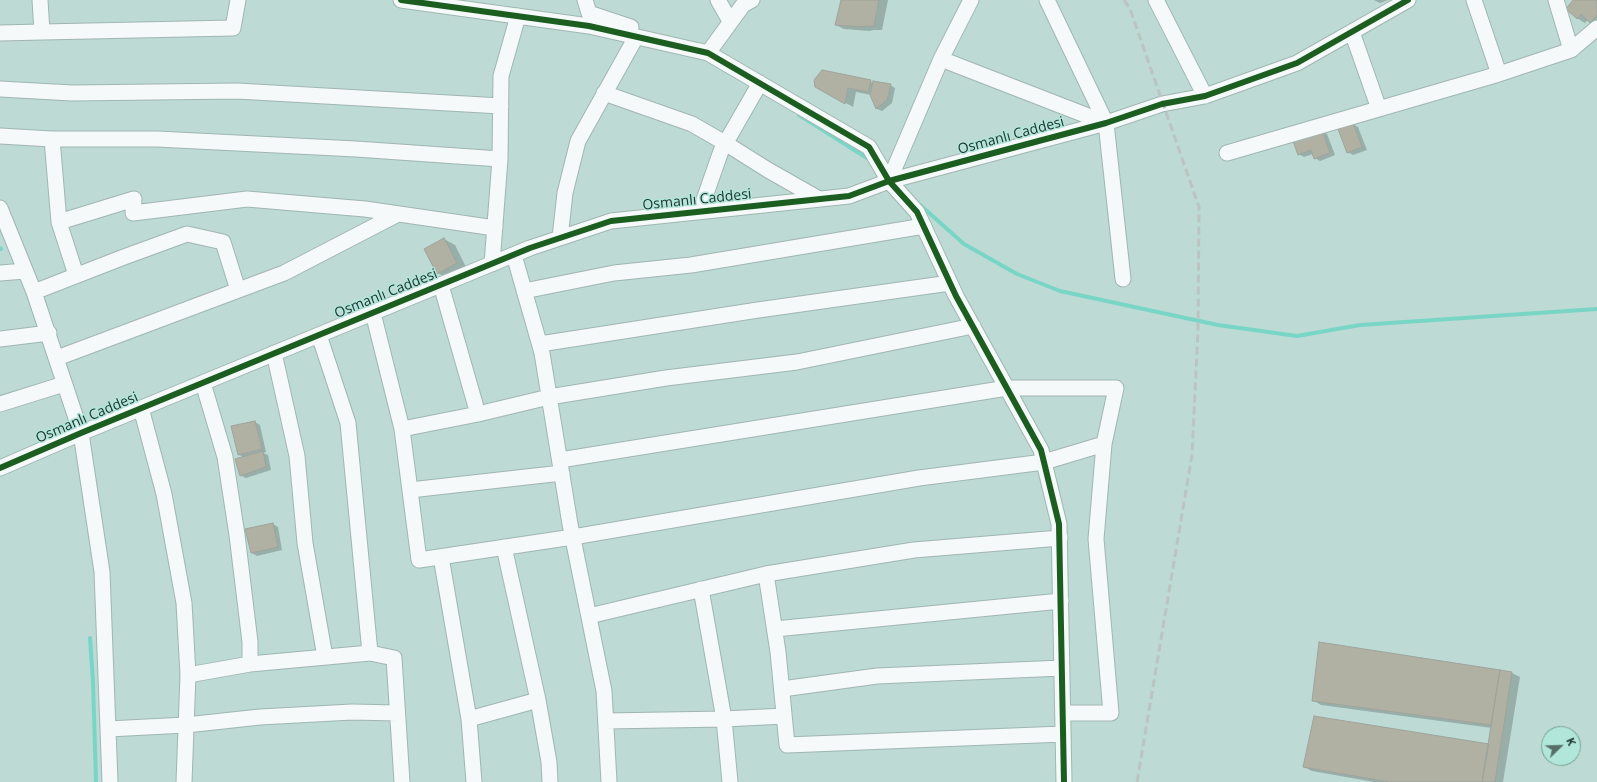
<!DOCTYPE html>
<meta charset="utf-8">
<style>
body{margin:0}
#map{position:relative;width:1597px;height:782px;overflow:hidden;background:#bddad4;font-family:"Open Sans",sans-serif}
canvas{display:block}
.north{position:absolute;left:1541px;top:726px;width:40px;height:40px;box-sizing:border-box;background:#b1e6da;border:1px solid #779f96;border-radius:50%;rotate:67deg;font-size:11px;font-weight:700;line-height:16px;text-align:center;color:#203531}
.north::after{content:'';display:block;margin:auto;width:14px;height:18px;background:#576f6a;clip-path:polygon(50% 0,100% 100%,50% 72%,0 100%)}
</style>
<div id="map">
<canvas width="1597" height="782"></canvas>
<div class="north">K</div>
</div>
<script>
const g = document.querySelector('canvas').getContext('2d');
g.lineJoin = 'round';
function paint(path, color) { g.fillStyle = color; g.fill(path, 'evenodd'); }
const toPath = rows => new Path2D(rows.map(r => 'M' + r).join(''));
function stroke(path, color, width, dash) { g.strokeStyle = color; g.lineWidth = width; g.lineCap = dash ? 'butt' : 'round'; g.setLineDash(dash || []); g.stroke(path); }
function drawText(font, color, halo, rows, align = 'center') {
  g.font = font + ' "Open Sans",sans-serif'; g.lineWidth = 3; g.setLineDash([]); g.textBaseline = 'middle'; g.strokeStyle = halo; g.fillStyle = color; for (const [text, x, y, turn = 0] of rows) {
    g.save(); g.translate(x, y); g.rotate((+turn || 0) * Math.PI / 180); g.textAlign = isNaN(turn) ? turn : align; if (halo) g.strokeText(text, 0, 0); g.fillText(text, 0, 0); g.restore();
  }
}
paint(toPath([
 [842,0,888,0,882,30,873,30,870,31,844,29,836,25],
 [1374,0,1388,0,1380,3],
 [1575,0,1597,0,1597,25,1588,19,1585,23,1577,18],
 [870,81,873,83,890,85,895,88,892,103,882,111,877,109,871,95,856,92,853,107,816,86],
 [1353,124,1358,127,1367,150,1353,155,1348,152],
 [1322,131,1327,134,1335,155,1320,161,1315,158,1313,154,1304,157,1299,154],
 [444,239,455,245,467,269,448,279,438,273],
 [255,422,260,425,266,452,263,453,268,455,271,470,246,478,240,475,244,458,238,454],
 [273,524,278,527,282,550,257,556,252,553],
 [1320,643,1512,673,1520,677,1503,782,1374,782,1312,771,1304,767,1489,745,1492,728,1321,705,1313,700]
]), '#0003');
stroke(toPath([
 [799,115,867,158],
 [919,204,964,244,1017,274,1060,291,1218,325,1297,336,1360,325,1597,309],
 [0,248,1,249],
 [90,638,93,681,96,782]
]), '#79d6c6', 4);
const building = toPath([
 [841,0,879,0,874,26,865,26,861,27,835,25,841,0],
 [1573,0,1597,0,1597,15,1590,23,1581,14,1577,19,1566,9,1573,0],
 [822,70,871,80,868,92,848,88,845,104,815,87,814,80,822,70],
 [873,81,891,84,887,100,876,109,870,95,873,81],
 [1353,123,1362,147,1347,153,1338,129,1353,123],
 [1322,130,1330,153,1314,159,1311,150,1298,155,1293,141,1322,130],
 [444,238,457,263,437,274,424,249,444,238],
 [255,421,262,449,238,455,231,426,255,421],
 [263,451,266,467,240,476,235,459,263,451],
 [273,523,278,547,251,553,245,529,273,523],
 [1319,642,1500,670,1491,725,1312,701,1319,642],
 [1500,670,1512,672,1495,782,1482,782,1500,670],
 [1314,716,1489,744,1482,782,1389,782,1303,767,1314,716]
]);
paint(building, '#b1b1a3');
stroke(building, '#9da49c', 1);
const minor = toPath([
 [40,0,42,32,233,28,238,0],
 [401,0,589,26,708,53,869,147,889,181,917,212,956,296,1041,450,1059,524,1064,782],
 [585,0,589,13,631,27],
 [718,0,730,21],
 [1047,0,1106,123,1123,279],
 [1156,0,1205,96],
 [1474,0,1499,74],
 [1352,32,1379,109],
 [0,33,42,32],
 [1571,50,1597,28],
 [700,51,708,53,743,5,752,0],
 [941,59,1106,123],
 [0,89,72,93,237,91,501,106],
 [604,93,692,124,725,143,768,170,819,199],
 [0,136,52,139,157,139,356,149,500,159],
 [52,139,59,222,76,275],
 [1227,153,1499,74,1571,50,1556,0],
 [889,181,941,59,971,0],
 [0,208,34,292,81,433,102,572,110,782],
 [700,211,721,151,760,83],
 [59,222,134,199,133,213,247,199,365,209,495,228],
 [560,238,565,193,578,141,636,37],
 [514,255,542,353,570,524,604,691,609,782],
 [492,264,500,159,501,76,518,16],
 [0,273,25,271],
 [441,285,478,414],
 [524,291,614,273,691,265,924,226],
 [34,292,124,257,187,234,223,242,238,290],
 [373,313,402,429,419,560,573,537,919,478,1044,462,1104,444],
 [319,335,348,423,370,653],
 [0,339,49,333],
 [540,344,758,310,950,283],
 [274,353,297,456,305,543,325,657],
 [57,358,284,273,398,214],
 [203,383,225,457,237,535,250,642,250,664],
 [0,404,64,384],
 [141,408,164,494,184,603,188,675,184,782],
 [402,429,478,414,549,397,666,378,797,362,973,326],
 [560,460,1007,388,1116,388,1104,444,1096,539,1111,713,1063,713],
 [0,468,81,433,530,248,611,221,849,196,889,181,1106,123,1162,104,1205,96,1297,63,1408,0],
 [410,490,562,473],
 [504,547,538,700,549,762,550,782],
 [441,557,469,719],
 [766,574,778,652,787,745,1063,734],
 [701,589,724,719,730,782],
 [589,616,766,574,914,550,1060,538],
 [775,629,1061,601],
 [188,675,250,664,370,653,394,658,402,782],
 [782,689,877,676,1062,668],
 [606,721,724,719,784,716],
 [108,729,186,725,260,717,352,712,397,713],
 [474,782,469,719,538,700]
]);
stroke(minor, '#a0b6b2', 17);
stroke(minor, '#f5f9f9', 15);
stroke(toPath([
 [1124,0,1130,9,1199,207,1198,330,1192,455,1137,782]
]), '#bcc4c2', 3, [8, 4]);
stroke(toPath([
 [401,0,589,26,708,53,869,147,889,181,917,212,956,296,1041,450,1059,524,1064,782],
 [0,468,81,433,530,248,611,221,849,196,889,181,1106,123,1162,104,1205,96,1297,63,1408,0]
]), '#1b5e20', 6);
drawText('14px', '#203531', '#b1e6da', [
 ["Osmanlı Caddesi",1011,136,-15],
 ["Osmanlı Caddesi",697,200,-6],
 ["Osmanlı Caddesi",386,294,-22],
 ["Osmanlı Caddesi",87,418,-23]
]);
</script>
